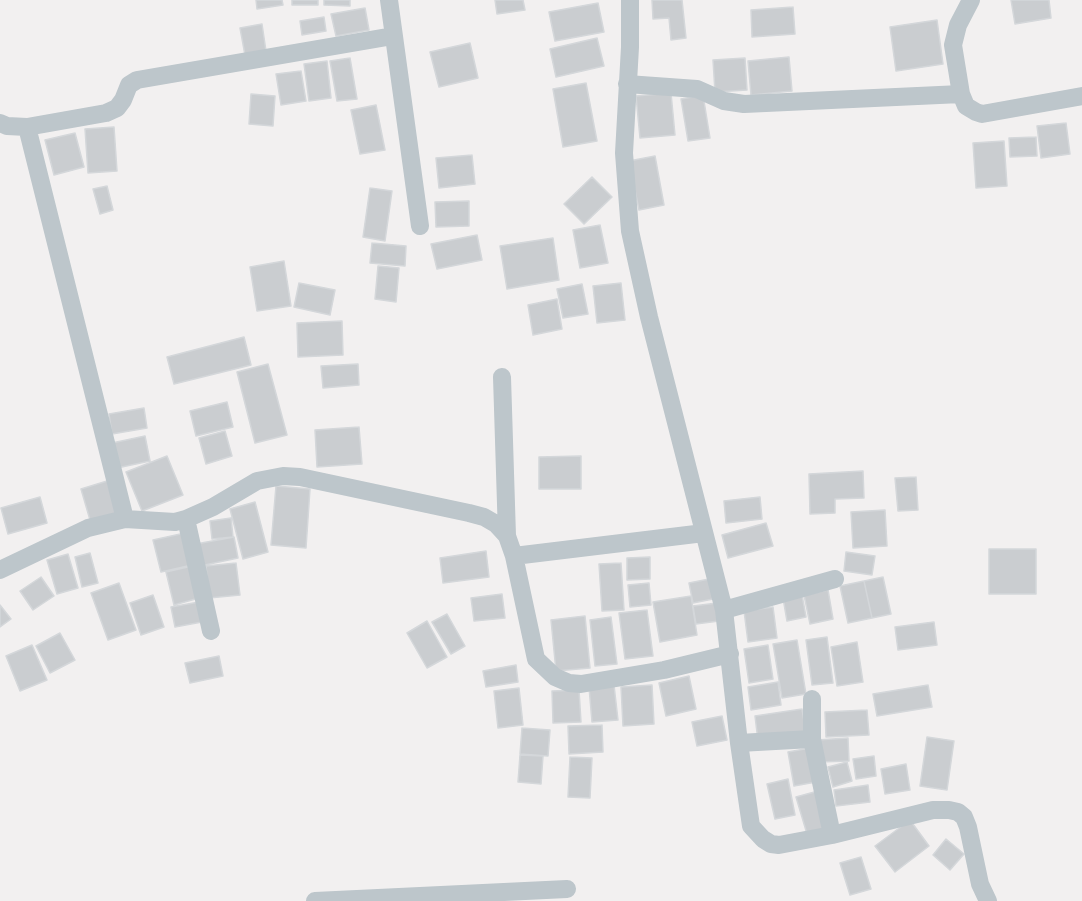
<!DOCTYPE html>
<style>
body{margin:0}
canvas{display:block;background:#f2f0f0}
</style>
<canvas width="1082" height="901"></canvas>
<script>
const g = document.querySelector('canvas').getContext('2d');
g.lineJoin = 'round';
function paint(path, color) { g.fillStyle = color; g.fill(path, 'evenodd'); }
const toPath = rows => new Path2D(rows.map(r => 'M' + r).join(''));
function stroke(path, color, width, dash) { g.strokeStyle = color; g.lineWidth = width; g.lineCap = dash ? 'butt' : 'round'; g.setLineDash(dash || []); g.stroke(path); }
const building = toPath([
 [256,0,282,0,283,5,257,9,256,0],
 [292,0,318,0,318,5,292,5,292,0],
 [324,0,350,0,350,6,324,5,324,0],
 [495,0,523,0,525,10,497,14,495,0],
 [652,0,682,0,686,38,671,40,669,18,653,19,652,0],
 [1011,0,1049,0,1051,18,1015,24,1011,0],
 [598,3,604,32,555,41,549,12,598,3],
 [793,7,795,34,752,37,751,10,793,7],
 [365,8,369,30,336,36,331,14,365,8],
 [324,17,326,31,302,35,300,21,324,17],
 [937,20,943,64,896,71,890,27,937,20],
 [262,24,266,51,245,55,240,28,262,24],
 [597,38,604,66,556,77,550,49,597,38],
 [470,43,478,78,439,87,430,52,470,43],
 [789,57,792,91,751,95,748,61,789,57],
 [350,58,357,99,337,101,330,61,350,58],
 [745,58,747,90,715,92,713,60,745,58],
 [327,61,331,98,309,101,304,64,327,61],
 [301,71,306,101,281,105,276,74,301,71],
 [586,83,597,141,563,147,553,89,586,83],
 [671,93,675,135,640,138,636,96,671,93],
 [251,94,275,96,273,126,249,124,251,94],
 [703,95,710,138,688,141,681,99,703,95],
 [376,105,385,150,360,154,351,110,376,105],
 [1066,123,1070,154,1041,158,1037,126,1066,123],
 [114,127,117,171,88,173,85,129,114,127],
 [75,133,84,167,54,175,45,140,75,133],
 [1036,137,1037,156,1010,157,1009,138,1036,137],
 [1004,141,1007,186,976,188,973,143,1004,141],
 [472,155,475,184,439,188,436,158,472,155],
 [655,156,664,205,639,210,629,161,655,156],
 [592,177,612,197,584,224,564,204,592,177],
 [107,186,113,210,100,214,93,189,107,186],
 [370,188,392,191,385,241,363,237,370,188],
 [469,201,469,226,436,227,435,202,469,201],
 [600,225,608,263,580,268,573,230,600,225],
 [477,235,482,260,437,269,431,244,477,235],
 [553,238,559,280,507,289,500,246,553,238],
 [372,243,406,246,405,266,370,263,372,243],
 [284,261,291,306,257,311,250,267,284,261],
 [378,266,399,268,396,302,375,299,378,266],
 [299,283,335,290,330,315,294,307,299,283],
 [621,283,625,320,597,323,593,286,621,283],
 [582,284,588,314,563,318,557,289,582,284],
 [557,299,562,329,533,335,528,305,557,299],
 [342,321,343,355,298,357,297,323,342,321],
 [244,337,251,365,174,384,167,357,244,337],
 [268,364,287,435,255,443,237,372,268,364],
 [358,364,359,385,323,388,321,366,358,364],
 [227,402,233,427,196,436,190,411,227,402],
 [144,408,147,428,112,434,109,414,144,408],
 [359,427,362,464,317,467,315,430,359,427],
 [225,431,232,456,206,464,199,438,225,431],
 [145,436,150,461,117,468,112,443,145,436],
 [167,456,183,495,142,511,126,472,167,456],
 [581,456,581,489,539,489,539,457,581,456],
 [863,471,864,498,835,499,835,513,810,514,809,474,863,471],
 [916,477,918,510,898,511,895,478,916,477],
 [107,481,117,513,90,520,81,489,107,481],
 [276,486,310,489,306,548,271,545,276,486],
 [40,497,47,523,8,534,1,508,40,497],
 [760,497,762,519,726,523,724,501,760,497],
 [255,502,268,552,243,559,230,509,255,502],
 [885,510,887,546,853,548,851,512,885,510],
 [231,518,233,537,212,539,210,521,231,518],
 [766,523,773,546,728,558,722,535,766,523],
 [185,533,192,565,161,572,153,540,185,533],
 [234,537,238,558,200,566,196,544,234,537],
 [989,549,1036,549,1036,594,989,594,989,549],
 [486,551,489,577,443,583,440,558,486,551],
 [846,552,875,556,872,575,844,571,846,552],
 [90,553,98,583,82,587,75,557,90,553],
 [68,554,78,588,57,594,47,560,68,554],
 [650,557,650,579,627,580,627,558,650,557],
 [236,563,240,595,209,598,206,566,236,563],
 [621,563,624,610,602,611,599,564,621,563],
 [192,566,199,598,174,605,166,572,192,566],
 [41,577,54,596,33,610,20,591,41,577],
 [883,577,891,614,872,618,864,581,883,577],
 [714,578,718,598,693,603,689,583,714,578],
 [864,581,872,618,848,623,840,586,864,581],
 [119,583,136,630,108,640,91,593,119,583],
 [649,583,651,605,630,607,628,585,649,583],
 [828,590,833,619,810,624,804,595,828,590],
 [502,594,505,618,474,621,471,598,502,594],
 [153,595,164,627,141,635,130,603,153,595],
 [802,595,806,617,787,621,783,598,802,595],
 [691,596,697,635,660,642,653,602,691,596],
 [199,602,202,622,175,627,171,607,199,602],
 [717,603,719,621,696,624,693,606,717,603],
 [0,605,11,619,0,627,0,605],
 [773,607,777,638,748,642,744,611,773,607],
 [647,610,653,656,625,659,619,613,647,610],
 [447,614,465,646,451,654,432,622,447,614],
 [585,616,590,668,556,671,551,620,585,616],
 [611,617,617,664,595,666,590,620,611,617],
 [427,621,447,657,427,668,407,633,427,621],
 [934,622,937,645,898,650,895,627,934,622],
 [60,633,75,660,50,673,36,646,60,633],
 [827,637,833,683,812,685,806,640,827,637],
 [797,640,806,694,782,698,773,644,797,640],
 [857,642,863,682,837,686,831,647,857,642],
 [32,645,47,680,20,691,6,656,32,645],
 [768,645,773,679,749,683,744,649,768,645],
 [219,656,223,676,190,683,185,663,219,656],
 [516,665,518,682,486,687,483,671,516,665],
 [689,676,696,709,666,716,659,683,689,676],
 [778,682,781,705,751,710,748,687,778,682],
 [614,685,618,720,592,722,589,687,614,685],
 [652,685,654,724,623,726,621,687,652,685],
 [928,685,932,707,877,716,873,694,928,685],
 [519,688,523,725,498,728,494,691,519,688],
 [579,690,581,722,553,723,552,691,579,690],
 [802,709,806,734,758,741,755,716,802,709],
 [867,710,869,735,826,737,825,712,867,710],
 [722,716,727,740,697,746,692,722,722,716],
 [602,725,603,752,569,754,568,726,602,725],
 [522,728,550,730,548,756,520,754,522,728],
 [927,737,954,741,947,790,920,786,927,737],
 [848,738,849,761,819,762,817,740,848,738],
 [810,748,816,782,794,786,788,752,810,748],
 [520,755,543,756,541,784,518,782,520,755],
 [874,756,876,776,856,779,853,759,874,756],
 [570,757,592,758,590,798,568,797,570,757],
 [847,762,852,781,833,787,828,767,847,762],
 [906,764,910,790,885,794,881,769,906,764],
 [788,779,795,815,775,819,767,784,788,779],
 [868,785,870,802,836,806,834,790,868,785],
 [818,791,829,828,807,834,796,797,818,791],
 [910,820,929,846,895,872,875,846,910,820],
 [946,839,964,854,950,870,933,855,946,839],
 [861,857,871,889,850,895,840,863,861,857]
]);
paint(building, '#cacdd0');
stroke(building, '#d4d7da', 1.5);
stroke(toPath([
 [389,0,420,226],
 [630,0,630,47,624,153,630,231,649,317,724,610,739,743,751,826,763,839,771,844,779,845,832,835,933,810,949,810,958,812,964,817,968,827,980,884,988,901],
 [627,84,697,89,724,101,744,104,961,94,953,45,958,25,971,0],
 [961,94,966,106,976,112,982,114,1082,96],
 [0,123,7,126,27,127,106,113,117,108,123,100,129,85,137,80,393,36],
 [27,127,125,519],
 [502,377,507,536],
 [186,519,211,631],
 [514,556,704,533],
 [0,570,88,528,125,519,175,522,186,519,213,507,257,481,283,476,300,477,469,513,484,517,496,524,507,536,514,556,536,659,555,677,569,683,581,684,664,670,730,654],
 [724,610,835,579],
 [812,699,812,739,832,835],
 [739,743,812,739],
 [315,901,567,889]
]), '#bdc6cb', 18);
</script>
